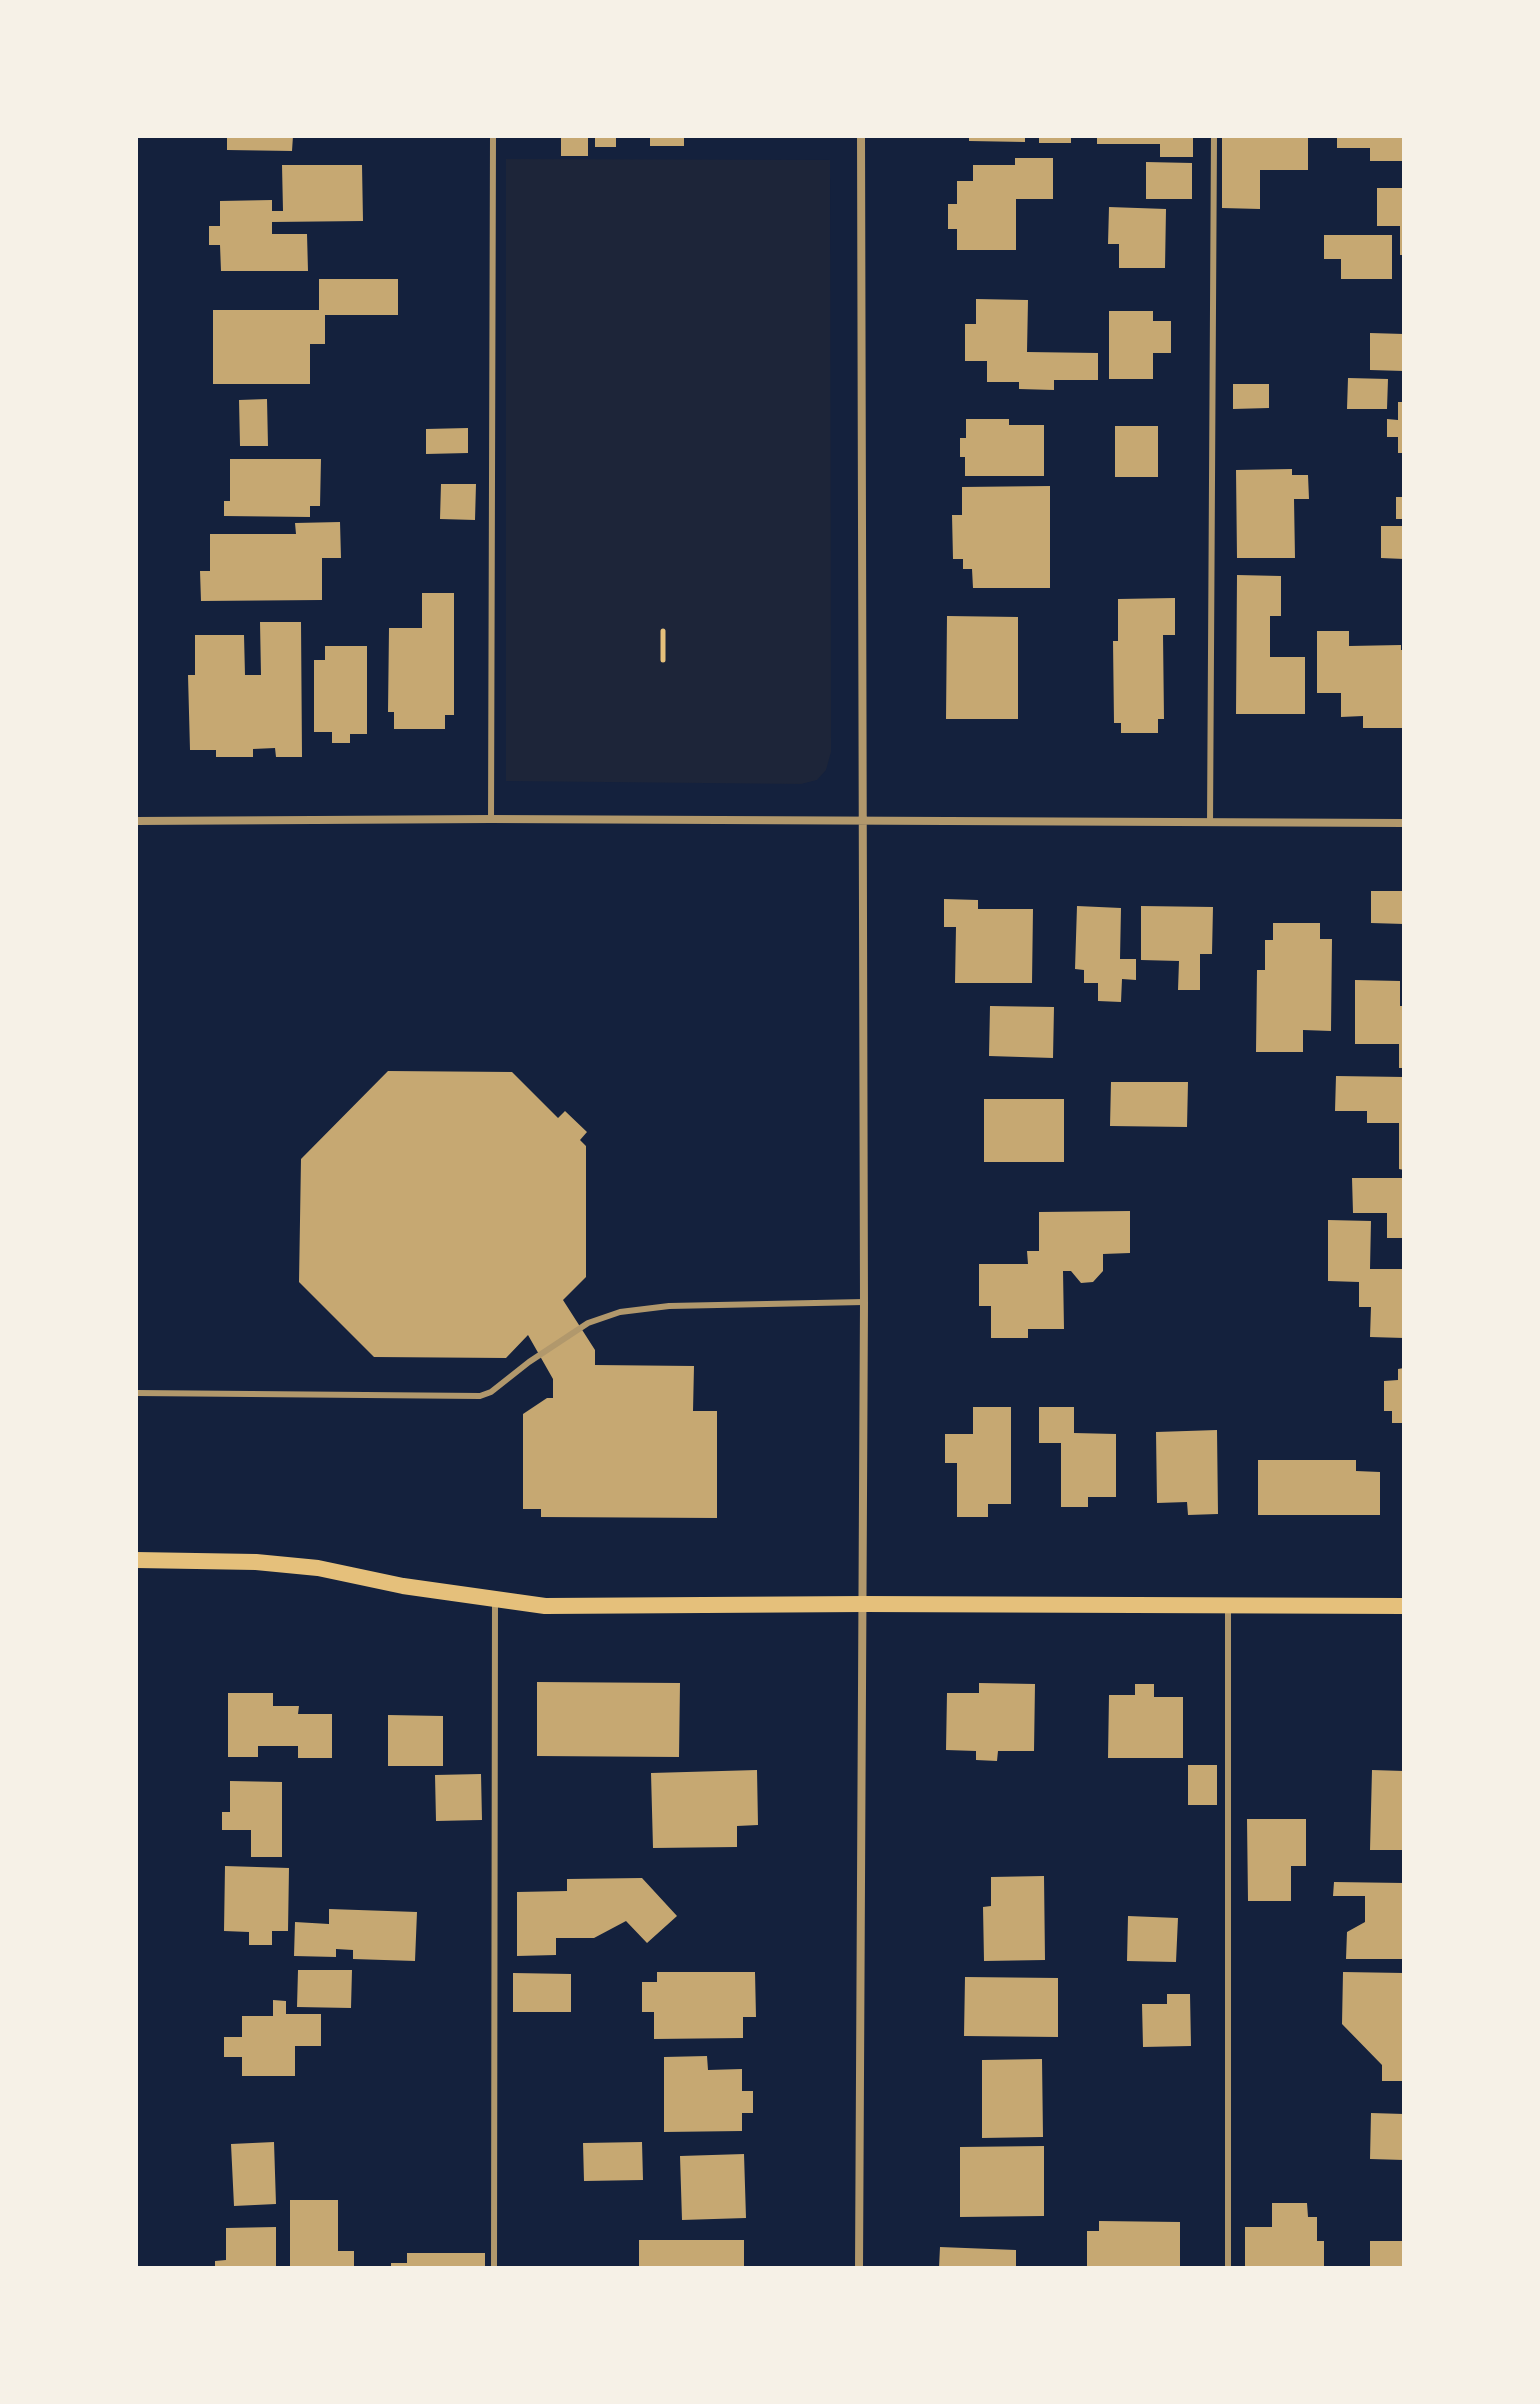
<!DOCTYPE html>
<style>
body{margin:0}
#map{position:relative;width:1540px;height:2404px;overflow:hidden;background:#14213d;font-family:"Titillium Web",sans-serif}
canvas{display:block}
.frame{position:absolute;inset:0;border:138px solid #f6f1e7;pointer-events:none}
</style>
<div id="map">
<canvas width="1540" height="2404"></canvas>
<div class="frame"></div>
</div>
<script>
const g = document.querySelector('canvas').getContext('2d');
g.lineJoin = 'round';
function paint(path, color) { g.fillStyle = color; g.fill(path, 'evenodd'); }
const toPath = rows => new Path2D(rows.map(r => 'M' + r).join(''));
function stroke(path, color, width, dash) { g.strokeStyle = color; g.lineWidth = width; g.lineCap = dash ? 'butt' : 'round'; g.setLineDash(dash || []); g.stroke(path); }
paint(toPath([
 [506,159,830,160,831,752,826,770,817,780,801,784,506,781]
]), '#1d2539');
paint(toPath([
 [227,136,293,136,292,151,227,150],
 [561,136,588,136,588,156,561,156],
 [595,136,616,136,616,147,595,147],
 [650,136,684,136,684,146,650,146],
 [969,136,1025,136,1025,142,969,141],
 [1039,136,1071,136,1071,143,1039,143],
 [1097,136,1193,136,1193,157,1160,157,1160,144,1097,144],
 [1222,136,1308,136,1308,170,1260,170,1260,209,1222,208],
 [1337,136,1404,136,1404,161,1370,161,1370,148,1337,148],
 [1015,158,1053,158,1053,199,1016,199,1016,250,957,250,957,229,948,229,948,204,957,204,957,181,973,181,973,165,1015,165],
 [1146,162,1192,163,1192,199,1146,199],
 [282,165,362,165,363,221,272,222,272,234,307,234,308,271,221,271,220,245,209,245,209,226,220,226,220,201,272,200,272,211,283,211],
 [1377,188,1404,188,1404,255,1400,255,1400,226,1377,226],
 [1109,207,1166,209,1165,268,1119,268,1119,244,1108,244],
 [1324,235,1392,235,1392,279,1341,279,1341,259,1324,259],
 [319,279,398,279,398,315,325,315,325,344,310,344,310,384,213,384,213,310,319,310],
 [976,299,1028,300,1027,352,1098,353,1098,380,1054,380,1054,390,1019,389,1019,382,987,382,987,361,965,361,965,324,976,324],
 [1109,311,1153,311,1153,321,1171,321,1171,353,1153,353,1153,379,1109,379],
 [1370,333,1404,334,1404,371,1370,370],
 [1348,378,1388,379,1387,409,1347,409],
 [1233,384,1269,384,1269,408,1233,409],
 [267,399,268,446,240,446,239,400],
 [1398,402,1404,402,1404,453,1398,453,1398,437,1387,437,1387,419,1398,420],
 [966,419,1009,419,1009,425,1044,425,1044,476,965,476,965,457,960,457,960,438,966,438],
 [1115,426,1158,426,1158,477,1115,477],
 [468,428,468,453,426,454,426,429],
 [230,459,321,459,320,506,310,506,310,517,224,516,224,501,230,501],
 [1292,469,1292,475,1308,475,1309,499,1294,499,1295,558,1237,558,1236,470],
 [441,484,476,484,475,520,440,519],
 [1050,486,1050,588,973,588,972,569,963,569,963,559,953,559,952,515,962,515,962,487],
 [1396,497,1404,497,1404,519,1396,519],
 [340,522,341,558,322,558,322,600,201,601,200,571,210,571,210,534,296,534,295,523],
 [1381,526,1404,526,1404,559,1381,558],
 [1237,575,1281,576,1281,616,1270,616,1270,657,1305,657,1305,714,1236,714],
 [422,593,454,593,454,715,445,715,445,729,394,729,394,712,388,712,389,628,422,628],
 [1175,598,1175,635,1163,635,1164,719,1158,719,1158,733,1121,733,1121,723,1114,723,1113,641,1118,641,1118,599],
 [947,616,1018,617,1018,719,946,719],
 [260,622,301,622,302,757,276,757,275,748,253,749,253,757,216,757,216,750,190,750,188,675,195,675,195,635,244,635,245,675,261,675],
 [1317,631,1349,631,1349,646,1401,645,1401,650,1404,650,1404,728,1363,728,1363,716,1341,717,1341,693,1317,693],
 [325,646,367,646,367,734,350,734,350,743,332,743,332,732,314,732,314,660,325,660],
 [1371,891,1404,891,1404,924,1371,923],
 [944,899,978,900,978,909,1033,909,1032,983,955,983,956,927,944,927],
 [1077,906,1121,908,1120,959,1136,959,1136,980,1122,979,1121,1002,1098,1001,1098,983,1084,983,1084,970,1075,969],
 [1141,906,1213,907,1212,954,1200,954,1200,990,1178,990,1179,961,1141,960],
 [1273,923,1320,923,1320,939,1332,939,1331,1031,1303,1030,1303,1052,1256,1052,1257,970,1265,970,1265,940,1273,940],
 [1355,980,1400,981,1400,1006,1404,1006,1404,1068,1399,1068,1399,1044,1355,1044],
 [990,1006,1054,1007,1053,1058,989,1056],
 [388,1071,512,1072,558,1118,565,1111,587,1132,580,1140,586,1146,586,1277,563,1300,595,1350,595,1365,694,1366,693,1411,717,1411,717,1518,541,1517,541,1509,523,1509,523,1414,547,1398,553,1398,553,1379,528,1335,506,1358,374,1357,299,1282,301,1159],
 [1336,1076,1404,1077,1404,1170,1399,1169,1399,1123,1367,1123,1367,1111,1335,1111],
 [1111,1082,1188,1082,1187,1127,1110,1126],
 [984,1099,1064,1099,1064,1162,984,1162],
 [1352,1178,1404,1178,1404,1238,1387,1238,1387,1213,1353,1213],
 [1130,1211,1130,1253,1103,1254,1103,1271,1093,1282,1081,1283,1071,1271,1063,1271,1064,1329,1028,1329,1028,1338,991,1338,991,1306,979,1306,979,1264,1028,1264,1027,1251,1039,1251,1039,1212],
 [1328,1220,1371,1221,1370,1269,1404,1269,1404,1338,1370,1337,1371,1307,1359,1307,1359,1282,1328,1281],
 [1404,1368,1404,1423,1392,1423,1392,1411,1384,1411,1384,1381,1398,1380,1398,1369],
 [973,1407,1011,1407,1011,1504,988,1504,988,1517,957,1517,957,1463,945,1463,945,1434,973,1434],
 [1039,1407,1074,1407,1074,1433,1116,1434,1116,1497,1088,1497,1088,1507,1061,1507,1061,1443,1039,1443],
 [1217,1430,1218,1514,1188,1515,1187,1502,1157,1503,1156,1432],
 [1258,1460,1356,1460,1356,1471,1380,1472,1380,1515,1258,1515],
 [537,1682,680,1683,679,1757,537,1756],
 [979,1683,1035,1684,1034,1751,998,1751,997,1761,976,1760,976,1751,946,1750,947,1693,979,1693],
 [1135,1684,1154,1684,1154,1697,1183,1697,1183,1758,1108,1758,1109,1695,1135,1695],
 [228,1693,273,1693,273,1706,299,1706,298,1714,332,1714,332,1758,298,1758,298,1746,258,1746,258,1757,228,1757],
 [388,1715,443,1716,443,1766,388,1766],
 [1188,1765,1217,1765,1217,1805,1188,1805],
 [757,1770,758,1825,737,1826,737,1847,653,1848,651,1773],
 [1372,1770,1404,1771,1404,1850,1370,1850],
 [481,1774,482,1820,436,1821,435,1775],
 [230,1781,282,1782,282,1857,251,1857,251,1830,222,1830,222,1812,230,1812],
 [1247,1819,1306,1819,1306,1866,1291,1866,1291,1901,1248,1901],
 [225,1866,289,1868,288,1931,272,1931,272,1945,249,1945,249,1932,224,1931],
 [1044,1876,1045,1960,984,1961,983,1907,991,1906,991,1877],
 [642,1878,677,1916,647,1943,626,1921,594,1938,556,1938,556,1955,517,1956,517,1892,567,1891,567,1879],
 [1334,1882,1404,1883,1404,1959,1346,1959,1347,1932,1365,1922,1365,1896,1333,1896],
 [329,1909,417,1912,415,1961,353,1959,353,1950,336,1949,336,1957,294,1956,295,1922,329,1924],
 [1128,1916,1178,1918,1176,1962,1127,1961],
 [298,1970,352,1970,351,2008,297,2007],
 [657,1972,755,1972,756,2017,743,2017,743,2038,654,2039,654,2012,642,2012,642,1982,657,1982],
 [1343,1972,1404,1973,1404,2081,1382,2081,1382,2065,1342,2024],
 [513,1973,571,1974,571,2012,513,2012],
 [965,1977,1058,1978,1058,2037,964,2036],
 [1167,1994,1190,1994,1191,2046,1143,2047,1142,2004,1167,2004],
 [273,2000,286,2001,286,2014,321,2014,321,2046,295,2046,295,2076,242,2076,242,2057,224,2057,224,2037,242,2037,242,2016,273,2016],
 [707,2056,708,2070,742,2069,742,2091,753,2091,753,2113,742,2113,742,2131,664,2132,664,2057],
 [1042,2059,1043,2137,982,2138,982,2060],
 [1371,2113,1404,2114,1404,2160,1370,2159],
 [274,2142,276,2204,234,2206,231,2144],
 [642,2142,643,2180,584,2181,583,2143],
 [1044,2146,1044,2216,960,2217,960,2147],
 [744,2154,746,2218,682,2220,680,2156],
 [290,2200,338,2200,338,2251,354,2251,354,2268,290,2268],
 [1272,2203,1307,2203,1308,2217,1317,2217,1317,2241,1324,2241,1324,2268,1245,2267,1245,2227,1272,2227],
 [1099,2221,1180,2222,1180,2268,1087,2268,1087,2231,1099,2231],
 [276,2227,276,2268,215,2268,215,2261,226,2260,226,2228],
 [639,2240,744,2240,744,2268,639,2268],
 [1370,2241,1404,2241,1404,2268,1370,2268],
 [940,2247,1016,2250,1016,2268,939,2268],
 [407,2253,485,2253,485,2268,391,2268,391,2263,407,2263]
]), '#c6a872');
stroke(toPath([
 [663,660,663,631]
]), '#e5c07b', 5);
stroke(toPath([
 [491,819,493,136],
 [1210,823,1214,136],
 [136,1393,480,1396,491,1392,529,1362,588,1323,620,1312,669,1306,864,1302],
 [1228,1606,1228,2268],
 [494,2268,495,1600]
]), '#b1986c', 6);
stroke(toPath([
 [136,821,491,819,1404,823],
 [859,2268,864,1302,861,136]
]), '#b1986c', 8);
stroke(toPath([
 [136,1560,256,1562,318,1568,403,1586,545,1606,864,1604,1404,1606]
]), '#e5c07b', 16);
</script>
